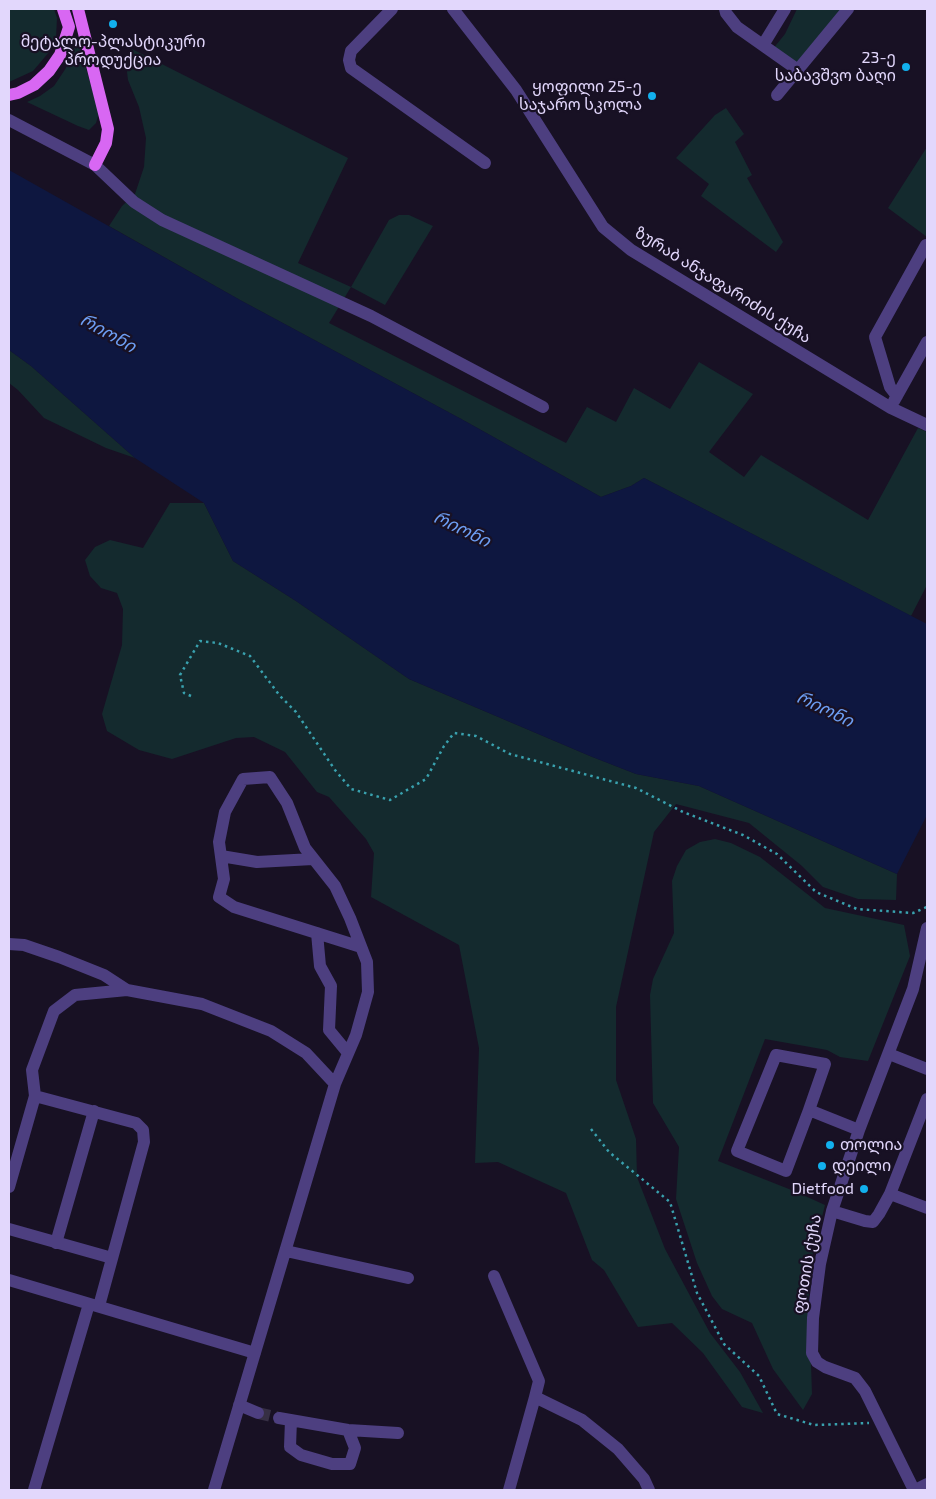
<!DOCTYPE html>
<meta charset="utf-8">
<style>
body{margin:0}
#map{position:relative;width:936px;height:1499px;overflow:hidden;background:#181124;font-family:"Exo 2",sans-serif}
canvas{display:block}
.frame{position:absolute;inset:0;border:10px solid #e2d7fc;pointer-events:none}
</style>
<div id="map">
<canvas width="936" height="1499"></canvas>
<div class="frame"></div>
</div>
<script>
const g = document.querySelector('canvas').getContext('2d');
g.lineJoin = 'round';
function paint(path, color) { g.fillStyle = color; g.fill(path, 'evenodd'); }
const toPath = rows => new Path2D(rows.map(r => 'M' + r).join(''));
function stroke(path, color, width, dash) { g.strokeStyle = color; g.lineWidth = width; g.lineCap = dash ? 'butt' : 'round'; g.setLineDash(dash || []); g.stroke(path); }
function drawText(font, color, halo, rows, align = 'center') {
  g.font = font + ' "Exo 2","Noto Sans Georgian",sans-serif'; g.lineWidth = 4.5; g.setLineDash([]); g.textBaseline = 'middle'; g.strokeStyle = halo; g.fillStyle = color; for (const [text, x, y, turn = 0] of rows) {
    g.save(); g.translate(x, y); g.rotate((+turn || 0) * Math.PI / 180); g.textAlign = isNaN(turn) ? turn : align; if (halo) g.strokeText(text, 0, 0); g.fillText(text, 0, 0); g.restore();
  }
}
paint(toPath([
 [9,9,54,9,57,18,56,38,50,51,33,71,9,82],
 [797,9,844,9,792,72,768,55,785,34],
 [75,38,80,39,79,44,99,113,96,123,89,130,78,126,27,102,40,96,54,86,66,68],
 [132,49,348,158,298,263,351,287,389,220,399,215,409,215,433,226,385,305,351,287,329,323,566,443,587,407,616,422,634,388,670,409,699,362,753,394,709,452,744,477,761,455,868,520,918,428,927,432,927,585,911,616,644,478,631,486,601,497,463,420,240,300,109,226,122,206,135,194,144,167,146,138,139,107,128,80,126,63],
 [726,108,744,134,735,142,752,175,747,178,783,242,776,252,701,196,709,184,676,158,715,115],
 [927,147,927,237,888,208],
 [9,350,31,366,135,458,106,448,44,418,18,390,9,383],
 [170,503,204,503,233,561,296,601,409,679,590,756,636,774,699,786,897,874,896,900,858,899,823,887,802,866,749,823,676,804,654,832,616,1007,616,1080,636,1139,637,1177,665,1249,710,1333,740,1372,763,1413,742,1407,703,1353,672,1323,638,1327,604,1270,592,1260,566,1193,498,1162,475,1163,479,1048,459,945,371,897,374,853,366,839,329,797,317,792,285,752,254,737,236,738,172,759,139,750,107,731,102,714,122,645,123,609,117,593,101,588,90,576,85,560,95,547,110,540,143,548],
 [715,839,731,843,760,857,825,908,904,925,910,956,868,1061,840,1057,827,1050,765,1039,718,1161,794,1191,825,1205,808,1273,812,1394,803,1410,773,1369,752,1323,722,1309,712,1296,697,1263,676,1199,679,1147,653,1103,650,995,653,979,674,933,672,881,677,866,686,850,700,842]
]), '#142a2e');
paint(toPath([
 [9,170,240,300,463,420,601,497,631,486,644,478,927,624,927,815,897,874,699,786,636,774,590,756,409,679,296,601,233,561,204,503,135,458,31,366,9,350]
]), '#0e1740');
stroke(toPath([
 [258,1413,279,1418]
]), '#362f44', 12, [12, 6]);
stroke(toPath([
 [191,696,184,693,180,675,200,641,218,643,250,656,280,696,296,712,335,770,351,789,390,800,426,779,444,746,454,733,476,736,510,754,636,788,683,812,743,835,777,854,816,892,857,909,913,913,927,907],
 [591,1129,609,1152,670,1202,697,1293,724,1344,759,1376,777,1414,814,1425,869,1423]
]), '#39a1ae', 2.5, [2.5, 4]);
stroke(toPath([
 [392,9,351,51,349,60,351,68,485,163],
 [453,9,516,90,603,227,631,250,891,408,927,425],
 [725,9,726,13,737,27,798,70],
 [763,45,785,9],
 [777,95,848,9],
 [9,120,95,165,134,202,162,220,371,316,543,407],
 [897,396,890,387,875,337,926,245],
 [894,401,927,342],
 [221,856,257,862,313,859],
 [317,933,320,966,331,986,329,1030,348,1053],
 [9,944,24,945,59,957,104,975,127,990],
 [889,1054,927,1069],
 [35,1096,32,1070,54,1011,75,995,127,990,202,1004,271,1031,306,1053,335,1084],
 [809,1110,825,1064,776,1055,737,1151,786,1171,809,1110,859,1130],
 [9,1187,35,1096,136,1123,143,1130,144,1142,99,1306],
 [890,1194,927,1208],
 [832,1211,865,1221,873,1222,879,1214,890,1194,927,1099],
 [9,1229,112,1258],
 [56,1243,94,1111],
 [286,1251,408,1278],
 [494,1276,539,1381,535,1397,582,1420,618,1449,644,1479,649,1490],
 [9,1280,255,1353],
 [239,1405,258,1413],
 [279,1418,348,1430,398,1433],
 [291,1420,290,1447,301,1455,332,1464,350,1464,355,1448,348,1430],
 [34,1490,89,1304],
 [214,1490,335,1084,356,1035,368,992,367,962,350,918,335,886,305,848,287,803,270,777,243,779,225,812,219,842,224,879,219,897,234,907,361,947],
 [509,1490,535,1397],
 [914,1490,865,1391,855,1378,825,1367,817,1362,812,1353,813,1318,820,1264,832,1211,859,1130,913,989,927,928],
 [915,1490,927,1484]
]), '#4d3f80', 12);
stroke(toPath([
 [78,9,108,129,106,143,95,165],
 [9,95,18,93,34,85,49,71,60,55,69,27,63,9]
]), '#d867f3', 12);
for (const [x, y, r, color] of [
 [113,24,5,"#12b0ed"],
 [906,67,5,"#12b0ed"],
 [652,96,5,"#12b0ed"],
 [830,1145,5,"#12b0ed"],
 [822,1166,5,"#12b0ed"],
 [864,1189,5,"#12b0ed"]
]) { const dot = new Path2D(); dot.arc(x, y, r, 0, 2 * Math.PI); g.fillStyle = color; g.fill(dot); stroke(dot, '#181124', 2); }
drawText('16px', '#e2d7fc', '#181124', [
 ["მეტალო-პლასტიკური",113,42,"center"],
 ["პროდუქცია",113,60,"center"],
 ["23-ე",896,58],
 ["საბავშვო ბაღი",896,76],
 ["ყოფილი 25-ე",642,87],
 ["საჯარო სკოლა",642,105],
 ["თოლია",840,1145,"left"],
 ["დეილი",832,1166,"left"],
 ["Dietfood",854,1189]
], 'right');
drawText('16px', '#e2d7fc', '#181124', [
 ["ზურაბ ანჯაფარიძის ქუჩა",723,285,32],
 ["ფოთის ქუჩა",807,1264,-80]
]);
drawText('italic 18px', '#6d9ef4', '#181124', [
 ["რიონი",108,333,29],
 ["რიონი",462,529,26],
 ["რიონი",825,709,26]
]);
</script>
